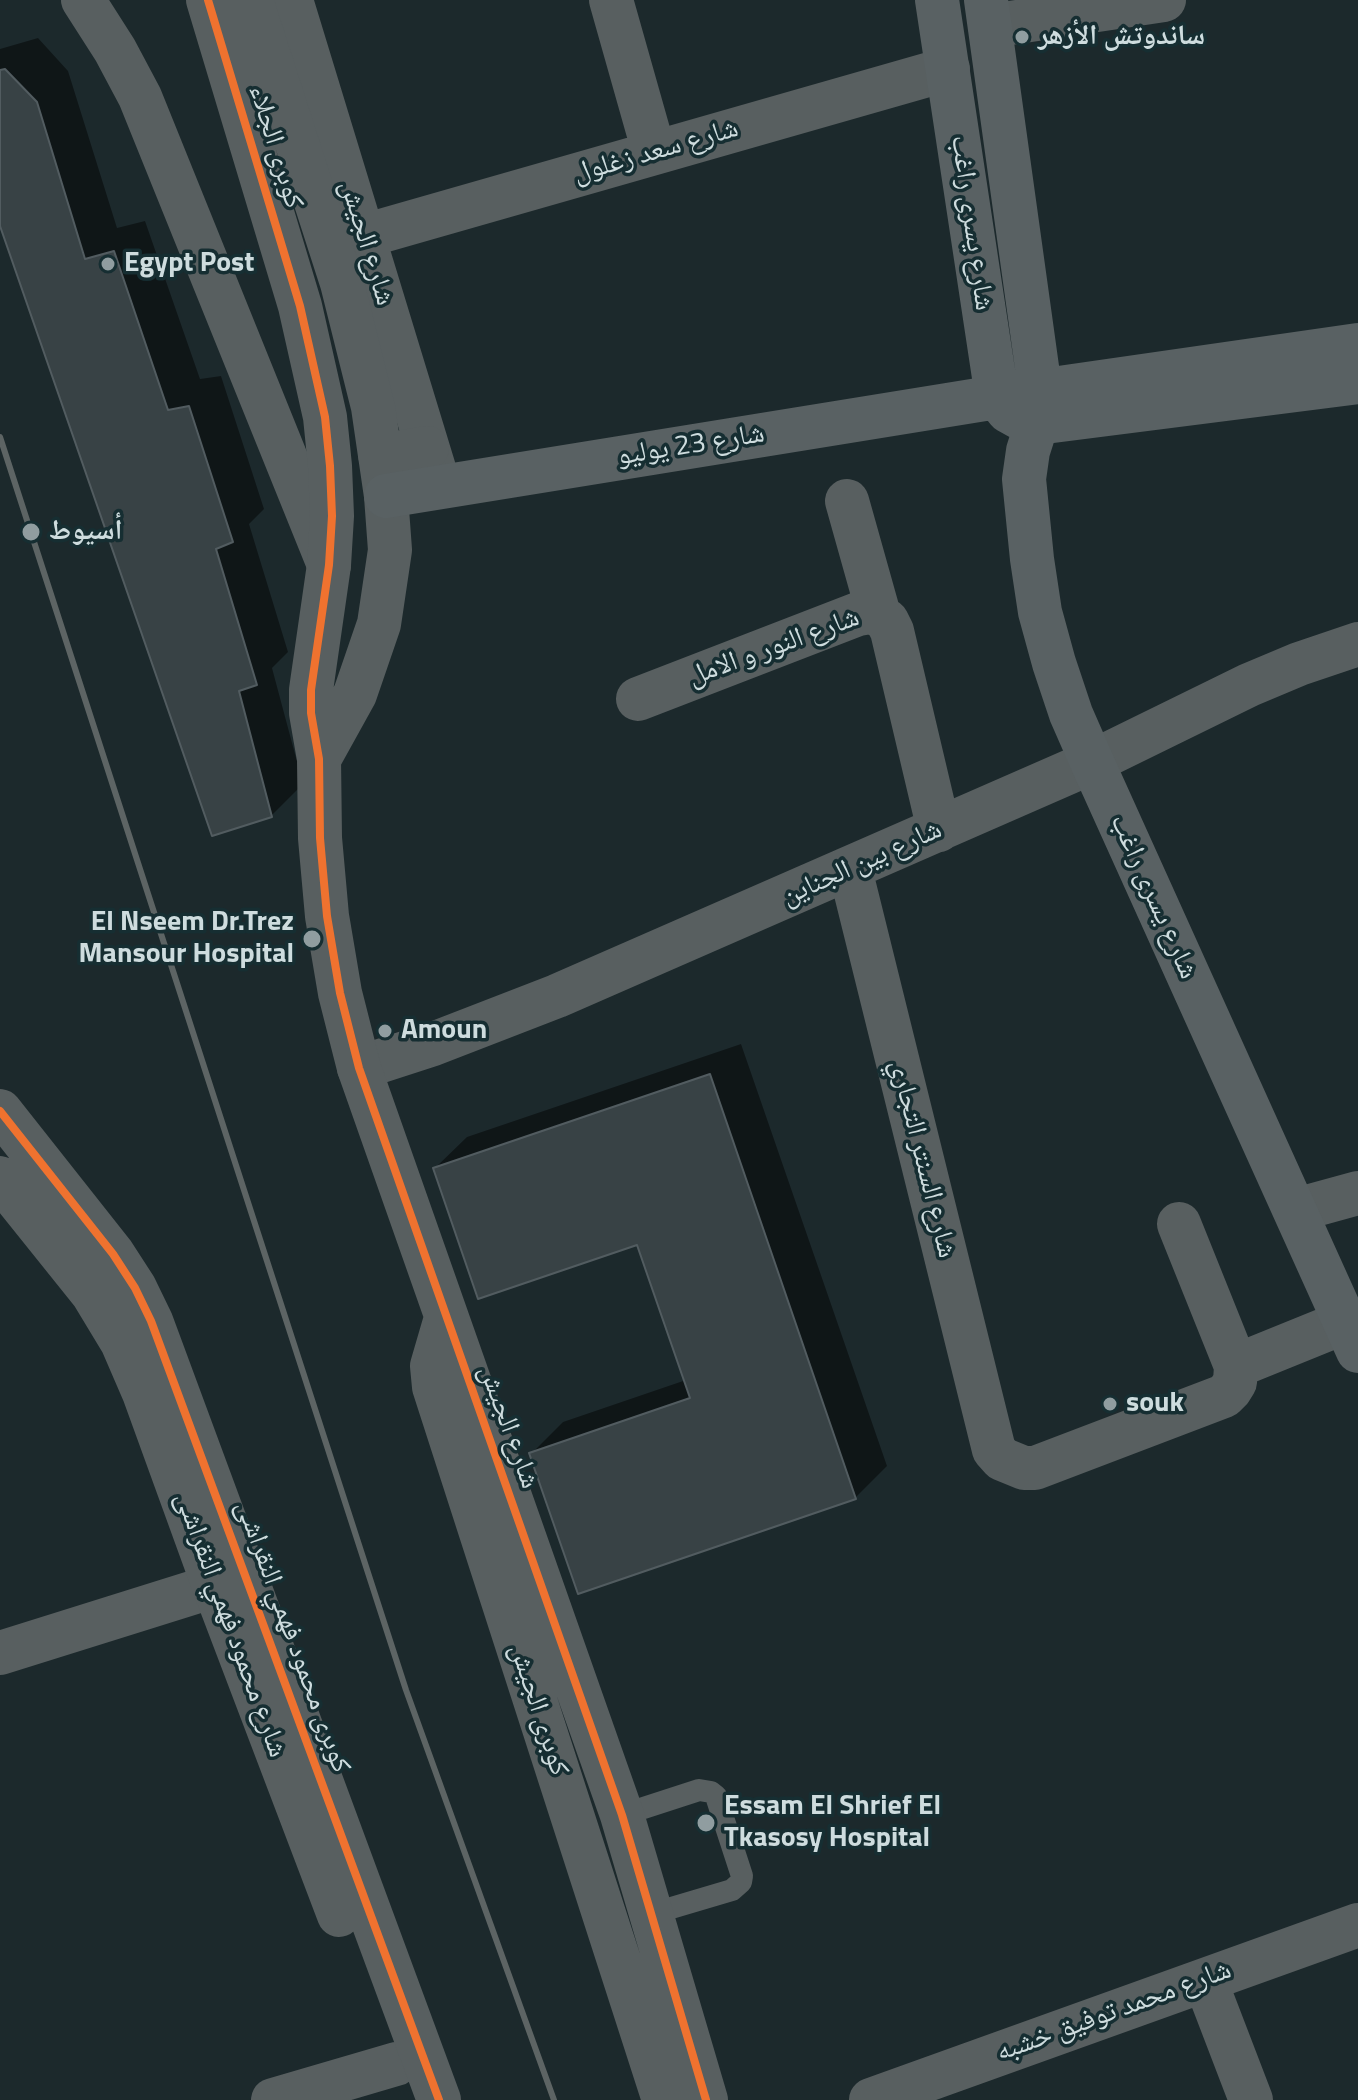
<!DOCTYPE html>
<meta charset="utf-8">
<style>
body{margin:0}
canvas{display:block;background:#1c292c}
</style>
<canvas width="1358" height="2100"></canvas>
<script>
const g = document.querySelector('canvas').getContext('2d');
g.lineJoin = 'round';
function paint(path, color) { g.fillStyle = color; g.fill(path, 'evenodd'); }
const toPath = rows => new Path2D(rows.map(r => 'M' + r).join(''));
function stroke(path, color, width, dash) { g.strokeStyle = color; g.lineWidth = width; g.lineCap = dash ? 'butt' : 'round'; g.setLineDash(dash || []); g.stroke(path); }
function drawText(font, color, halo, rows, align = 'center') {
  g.font = font + ' "Titillium Web","Noto Naskh Arabic",sans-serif'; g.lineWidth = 7; g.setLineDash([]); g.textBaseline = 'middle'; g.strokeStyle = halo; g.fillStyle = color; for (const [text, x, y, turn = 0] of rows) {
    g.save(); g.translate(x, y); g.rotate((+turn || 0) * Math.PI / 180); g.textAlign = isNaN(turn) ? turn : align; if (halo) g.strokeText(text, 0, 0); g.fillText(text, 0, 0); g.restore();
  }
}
paint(toPath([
 [38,38,68,71,117,228,145,221,200,379,221,376,264,509,249,524,288,652,272,668,303,784,271,816,0,220,0,49],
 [741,1044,887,1466,855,1498,531,1454,563,1422,686,1380,639,1242,435,1168,467,1137]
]), '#0007');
const building = toPath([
 [5,69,37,102,85,259,114,251,168,410,189,406,233,542,216,549,257,685,239,691,272,817,212,836,0,226,0,70,5,69],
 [710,1074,856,1499,578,1594,529,1453,690,1398,637,1245,478,1299,433,1168,710,1074]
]);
paint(building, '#384245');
stroke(building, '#525c60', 2);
stroke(toPath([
 [622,1815,699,1790,711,1792,716,1796,742,1876,741,1882,732,1890,651,1914]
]), '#585f60', 22);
stroke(toPath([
 [83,0,115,50,140,97,329,565],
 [291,0,439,485],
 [611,0,654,152],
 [990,26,1164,0],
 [364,236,948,69],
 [847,501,879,615],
 [638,699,858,614,869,612,879,615,887,621,892,631,939,830],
 [850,869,994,1450,1002,1459,1024,1468,1035,1468,1224,1396,1230,1390,1235,1382,1236,1366,1179,1224],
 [359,1068,433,1044,557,996,1092,762,1249,685,1299,664,1358,644],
 [1296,1210,1358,1193],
 [1236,1366,1347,1321],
 [0,1653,214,1586],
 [1205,1980,1251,2100],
 [273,2100,396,2064],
 [871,2100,1358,1925]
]), '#585f60', 44);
stroke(toPath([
 [208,0,300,306,325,417,330,466,332,516,329,565,311,690,311,713,319,759,320,838,327,916,340,993,359,1068,622,1815,706,2100],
 [251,0,342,283,373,407,386,496,390,550,379,624,355,694,319,759],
 [380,456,427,448],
 [0,1111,113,1254,135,1288,151,1321,439,2100],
 [0,1178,93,1294,122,1342,144,1393,214,1586,339,1915],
 [446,1318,432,1366,434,1387,664,2100]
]), '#585f60', 44);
stroke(toPath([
 [937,0,997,397,1008,411,1026,421,1037,423,1358,382],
 [986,0,1041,396,1041,410,1028,451,1024,479,1032,559,1040,612,1054,663,1071,714,1092,762,1358,1351],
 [386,496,997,397,1358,345]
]), '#596163', 44);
stroke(toPath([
 [0,437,406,1690,554,2100]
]), '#5d6464', 6);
stroke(toPath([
 [208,0,300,306,325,417,330,466,332,516,329,565,311,690,311,713,319,759,320,838,327,916,340,993,359,1068,622,1815,706,2100],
 [0,1111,113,1254,135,1288,151,1321,439,2100]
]), '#ef722f', 8);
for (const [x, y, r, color] of [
 [1022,37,8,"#909da0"],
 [108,264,8,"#909da0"],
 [31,532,10,"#909da0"],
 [312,939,10,"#909da0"],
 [385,1031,8,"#909da0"],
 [1110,1404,8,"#909da0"],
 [706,1823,10,"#909da0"]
]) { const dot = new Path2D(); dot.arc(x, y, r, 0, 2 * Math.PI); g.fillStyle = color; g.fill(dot); stroke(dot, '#162e32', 3); }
drawText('bold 28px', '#cedcde', '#162e32', [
 ["ساندوتش الأزهر",1038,37],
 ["Egypt Post",124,264],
 ["أسيوط",49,532],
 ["El Nseem Dr.Trez",294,923,"right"],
 ["Mansour Hospital",294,955,"right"],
 ["Amoun",401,1031],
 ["souk",1126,1404],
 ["Essam El Shrief El",724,1807],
 ["Tkasosy Hospital",724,1839]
], 'left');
drawText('28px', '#cedcde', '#162e32', [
 ["كوبرى الجلاء",275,147,73],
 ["شارع سعد زغلول",656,152,-16],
 ["شارع يسرى راغب",971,223,82],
 ["شارع الجيش",366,243,73],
 ["شارع 23 يوليو",691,446,-9],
 ["شارع النور و الامل",774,648,-20],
 ["شارع بين الجناين",862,864,-24],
 ["شارع يسرى راغب",1153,897,66],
 ["شارع السنتر التجاري",922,1159,76],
 ["شارع الجيش",508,1427,70],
 ["شارع محمود فهمي النقراشى",230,1625,70],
 ["كوبرى محمود فهمي النقراشى",292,1637,70],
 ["كوبرى الجيش",538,1710,72],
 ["شارع محمد توفيق خشبه",1114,2012,-20]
]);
</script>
